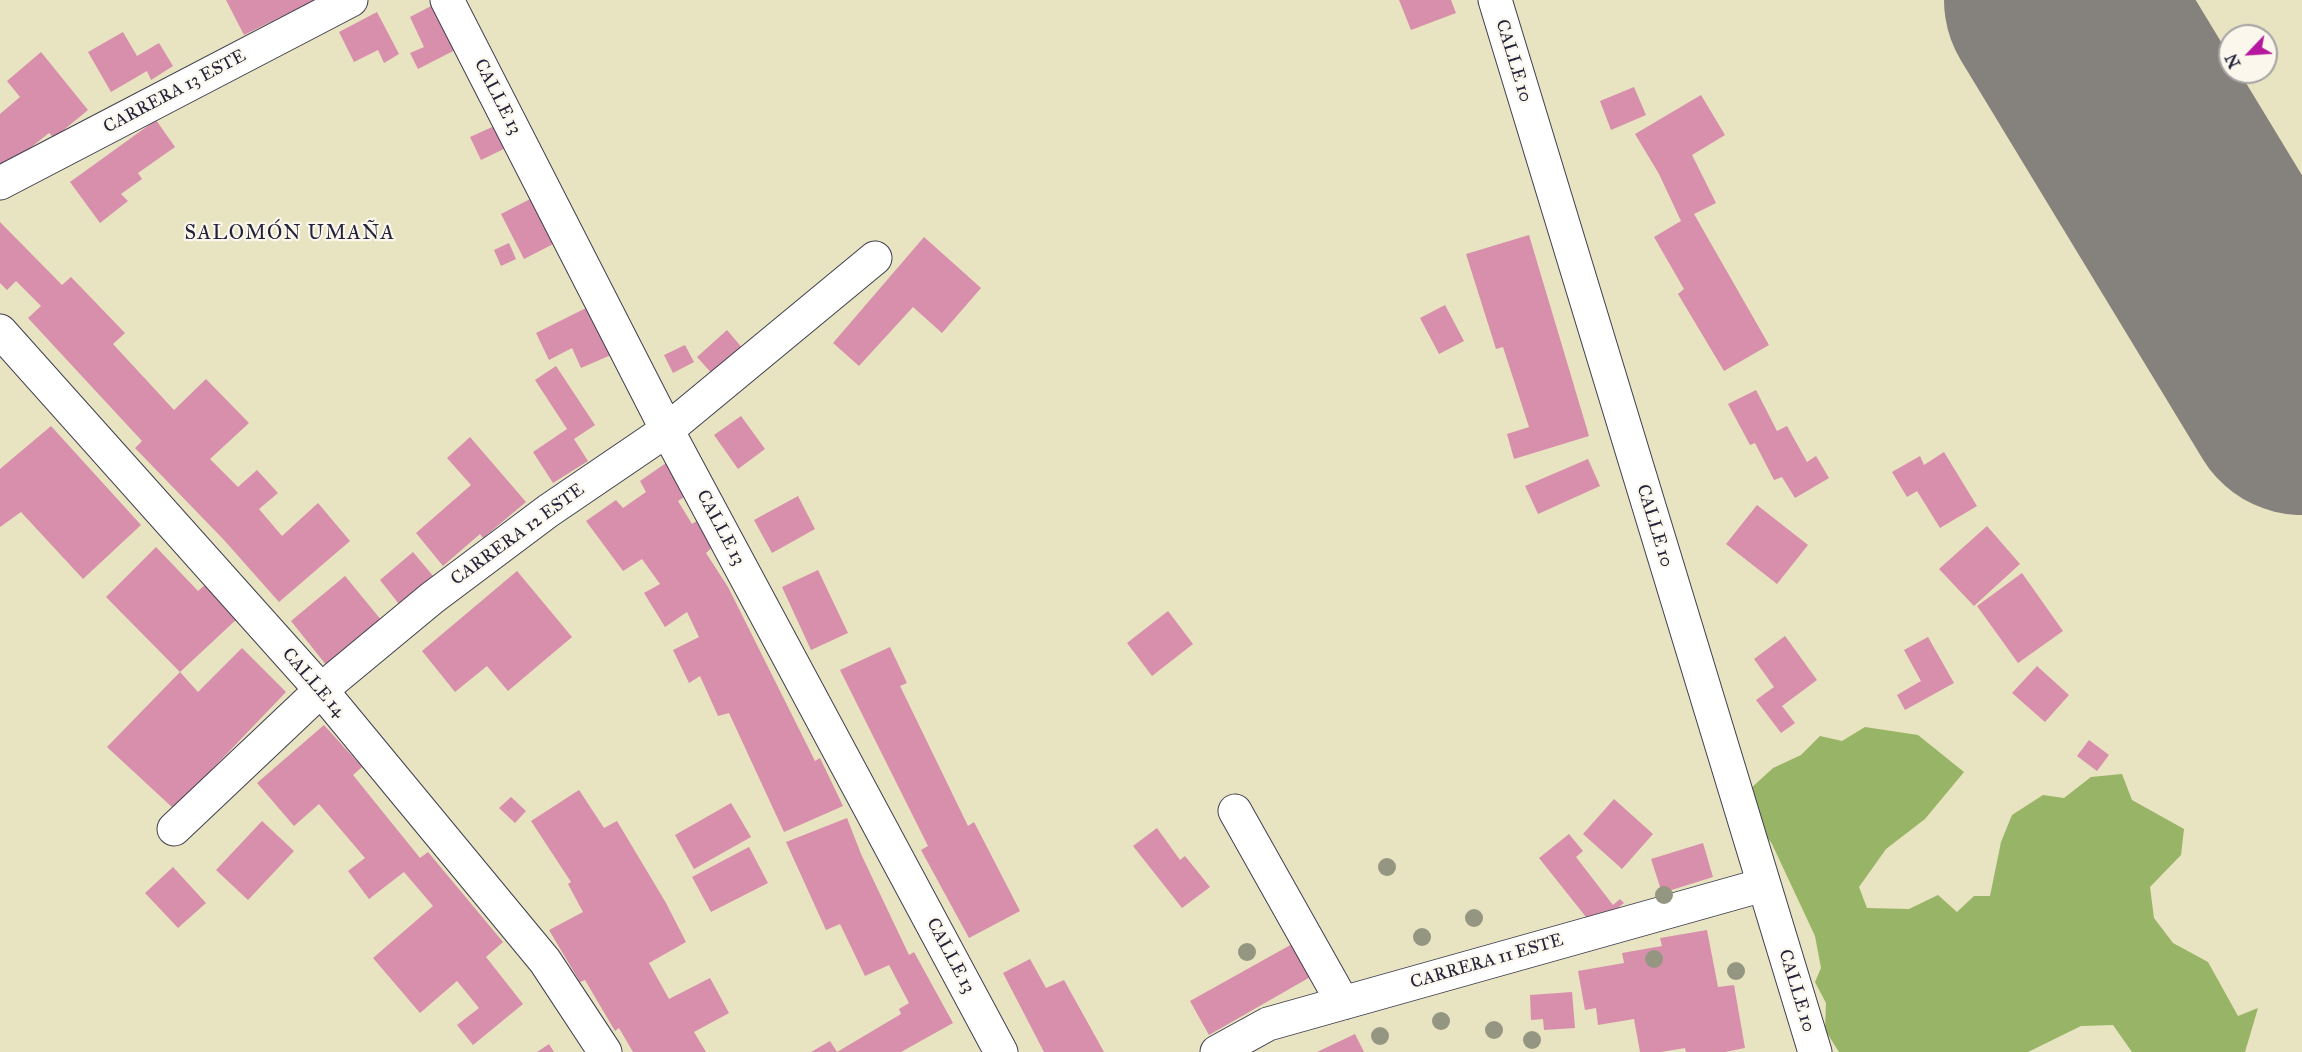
<!DOCTYPE html>
<meta charset="utf-8">
<style>
body{margin:0}
#map{position:relative;width:2302px;height:1052px;overflow:hidden;background:#e8e3c1;font-family:"IM FELL Great Primer",serif}
canvas{display:block}
.north{position:absolute;left:2218px;top:24px;width:60px;height:60px;box-sizing:border-box;background:#fbf7ec;border:2px solid #a4a2a5;border-radius:50%;rotate:245deg;font-size:16px;font-weight:700;line-height:24px;text-align:center;color:#22223b}
.north::after{content:'';display:block;margin:auto;width:21px;height:27px;background:#b5179e;clip-path:polygon(50% 0,100% 100%,50% 72%,0 100%)}
</style>
<div id="map">
<canvas width="2302" height="1052"></canvas>
<div class="north">N</div>
</div>
<script>
const g = document.querySelector('canvas').getContext('2d');
g.lineJoin = 'round';
function paint(path, color) { g.fillStyle = color; g.fill(path, 'evenodd'); }
const toPath = rows => new Path2D(rows.map(r => 'M' + r).join(''));
function stroke(path, color, width, dash) { g.strokeStyle = color; g.lineWidth = width; g.lineCap = dash ? 'butt' : 'round'; g.setLineDash(dash || []); g.stroke(path); }
function drawText(font, color, halo, rows, align = 'center') {
  g.font = font + ' "IM FELL Great Primer",serif'; g.lineWidth = 4.5; g.setLineDash([]); g.textBaseline = 'middle'; g.strokeStyle = halo; g.fillStyle = color; for (const [text, x, y, turn = 0] of rows) {
    g.save(); g.translate(x, y); g.rotate((+turn || 0) * Math.PI / 180); g.textAlign = isNaN(turn) ? turn : align; if (halo) g.strokeText(text, 0, 0); g.fillText(text, 0, 0); g.restore();
  }
}
paint(toPath([
 [1865,727,1918,735,1964,772,1925,819,1886,849,1859,887,1867,908,1909,909,1938,895,1957,912,1974,896,1990,896,2001,842,2012,815,2043,795,2064,798,2091,777,2122,774,2132,800,2184,829,2181,855,2150,887,2154,918,2173,943,2208,962,2238,1016,2258,1008,2245,1052,2132,1052,2113,1025,2081,1026,2028,1052,1839,1052,1825,1030,1826,1003,1815,982,1821,968,1815,936,1772,844,1755,820,1749,790,1773,768,1801,755,1820,736,1842,741]
]), '#98b466');
stroke(toPath([
 [2060,0,2302,399]
]), '#85827e', 232);
paint(toPath([
 [226,0,315,0,244,35],
 [1399,0,1451,0,1456,13,1411,30],
 [437,3,459,48,418,69,410,53,424,47,410,17],
 [377,12,399,54,384,63,378,50,354,62,339,32],
 [123,32,137,56,159,43,173,66,151,80,147,71,111,92,88,52],
 [41,52,88,110,54,138,49,133,0,172,0,114,20,97,7,81],
 [1634,87,1646,115,1611,130,1600,101],
 [1701,95,1725,135,1692,155,1716,203,1694,214,1769,345,1724,371,1678,294,1684,289,1654,237,1681,221,1659,174,1635,134],
 [156,120,175,147,138,173,142,179,121,194,128,201,100,223,70,182],
 [501,123,512,145,481,160,470,137],
 [538,195,561,240,524,259,501,214],
 [0,222,62,285,71,277,125,333,113,344,174,410,206,379,249,423,210,459,238,487,257,470,278,493,259,509,282,536,318,503,350,541,279,602,224,540,135,448,142,441,28,318,41,306,16,281,7,290,0,283],
 [1529,235,1589,436,1514,459,1507,434,1529,427,1503,347,1496,349,1466,254],
 [924,237,981,288,942,333,913,307,859,366,833,343],
 [509,243,516,259,501,266,494,250],
 [1445,305,1464,341,1439,354,1420,318],
 [588,307,611,355,581,368,572,348,549,360,536,333],
 [727,330,744,350,715,377,697,357],
 [685,345,694,362,673,373,664,355],
 [556,366,595,425,574,439,588,461,553,483,533,452,567,429,535,380],
 [1756,390,1777,431,1787,426,1807,462,1816,456,1829,478,1795,498,1782,477,1774,480,1755,443,1750,445,1728,404],
 [741,416,765,449,738,469,714,435],
 [51,426,141,525,83,579,21,512,0,527,0,469],
 [470,437,526,502,483,538,480,534,443,566,416,533,471,485,447,458],
 [1944,452,1977,506,1940,528,1917,491,1907,497,1892,472,1920,456,1924,465],
 [1588,459,1600,486,1538,514,1525,486],
 [666,463,687,495,678,501,692,524,701,518,717,543,706,553,728,587,815,761,820,758,843,806,784,832,729,713,718,716,700,676,689,683,673,650,699,637,687,612,665,627,644,593,660,584,642,559,623,571,586,521,616,500,623,508,646,492,640,481],
 [798,496,815,529,772,553,754,520],
 [1757,505,1808,545,1777,584,1726,544],
 [1987,526,2020,564,1974,606,1939,569],
 [156,547,198,591,207,583,238,618,180,672,106,597],
 [413,552,433,576,399,604,380,580],
 [818,570,848,633,811,650,782,587],
 [517,571,572,637,508,691,487,666,455,692,422,651],
 [2022,573,2063,631,2018,663,1977,606],
 [345,576,382,621,327,666,291,621],
 [1168,611,1193,644,1152,676,1127,643],
 [1785,636,1817,680,1782,706,1795,723,1781,733,1756,700,1774,687,1754,659],
 [1928,637,1954,683,1905,710,1897,695,1921,681,1904,650],
 [890,647,907,683,900,686,968,826,974,822,1020,911,969,938,921,850,928,846,840,670],
 [242,648,286,692,174,809,107,747,180,672,198,692],
 [2037,666,2069,695,2045,722,2012,693],
 [324,725,362,767,353,775,420,858,428,852,503,942,486,957,523,1004,473,1045,457,1025,479,1008,457,981,420,1013,373,958,433,906,404,872,369,899,348,871,365,858,319,804,294,826,257,783],
 [2089,740,2109,755,2097,771,2077,756],
 [579,790,604,828,617,821,666,903,686,942,649,963,669,999,710,978,729,1013,694,1032,706,1052,633,1052,619,1028,615,1031,585,980,580,982,549,930,583,912,568,884,571,882,531,821],
 [511,797,526,811,515,823,499,808],
 [1614,799,1653,834,1622,869,1583,834],
 [731,803,751,837,694,869,675,835],
 [847,818,861,854,909,955,914,952,953,1023,901,1052,837,1052,901,1014,899,1009,909,1003,889,965,865,976,840,924,826,930,786,842],
 [262,821,294,851,248,900,216,870],
 [1157,828,1180,860,1185,856,1210,887,1182,908,1133,846],
 [1569,834,1583,851,1576,857,1613,905,1620,899,1624,903,1594,927,1539,858],
 [1703,843,1713,877,1662,893,1651,859],
 [749,847,768,883,711,912,692,877],
 [173,867,206,903,178,928,145,893],
 [1707,930,1718,987,1734,985,1745,1048,1725,1052,1686,1052,1685,1048,1661,1052,1640,1052,1634,1019,1598,1025,1596,1008,1585,1010,1578,971,1624,963,1622,953,1662,946,1660,938],
 [1294,943,1312,976,1209,1035,1190,1001],
 [1030,959,1046,988,1064,980,1104,1052,1044,1052,1003,973],
 [1572,992,1575,1028,1544,1030,1543,1019,1531,1020,1530,995],
 [1355,1034,1364,1052,1317,1052],
 [830,1041,837,1052,811,1052],
 [549,1044,554,1052,537,1052]
]), '#d78fac');
const minor = toPath([
 [447,0,667,430,1001,1052],
 [0,183,351,0],
 [0,331,321,690,545,961,605,1052],
 [1235,811,1343,1003],
 [174,829,321,690,432,598,548,511,667,430,875,258],
 [1217,1052,1268,1024,1763,885]
]);
const major = toPath([
 [1495,0,1815,1052]
]);
stroke(minor, '#403f4f', 35);
stroke(major, '#403f4f', 35);
stroke(minor, '#fff', 33);
stroke(major, '#fff', 33);
g.fillStyle = '#959681';
for (const [x, y] of [
 [1387,867],
 [1664,895],
 [1474,918],
 [1422,937],
 [1247,952],
 [1654,959],
 [1736,971],
 [1441,1021],
 [1494,1030],
 [1380,1036],
 [1532,1040]
]) { g.beginPath(); g.arc(x, y, 9, 0, 2 * Math.PI); g.fill(); }
drawText('18px', '#22223b', '#fbf7ec', [
 ["CALLE 10",1513,61,73],
 ["CARRERA 13 ESTE",175,92,-28],
 ["CALLE 13",497,97,63],
 ["CALLE 10",1654,526,73],
 ["CALLE 13",720,528,62],
 ["CARRERA 12 ESTE",518,535,-36],
 ["CALLE 14",313,683,49],
 ["CALLE 13",950,956,62],
 ["CARRERA 11 ESTE",1487,962,-16],
 ["CALLE 10",1796,991,73]
]);
g.letterSpacing = '1.5px';
drawText('20px', '#22223b', '#fbf7ec', [
 ["SALOMÓN UMAÑA",290,234]
]);
g.letterSpacing = '0px';
</script>
